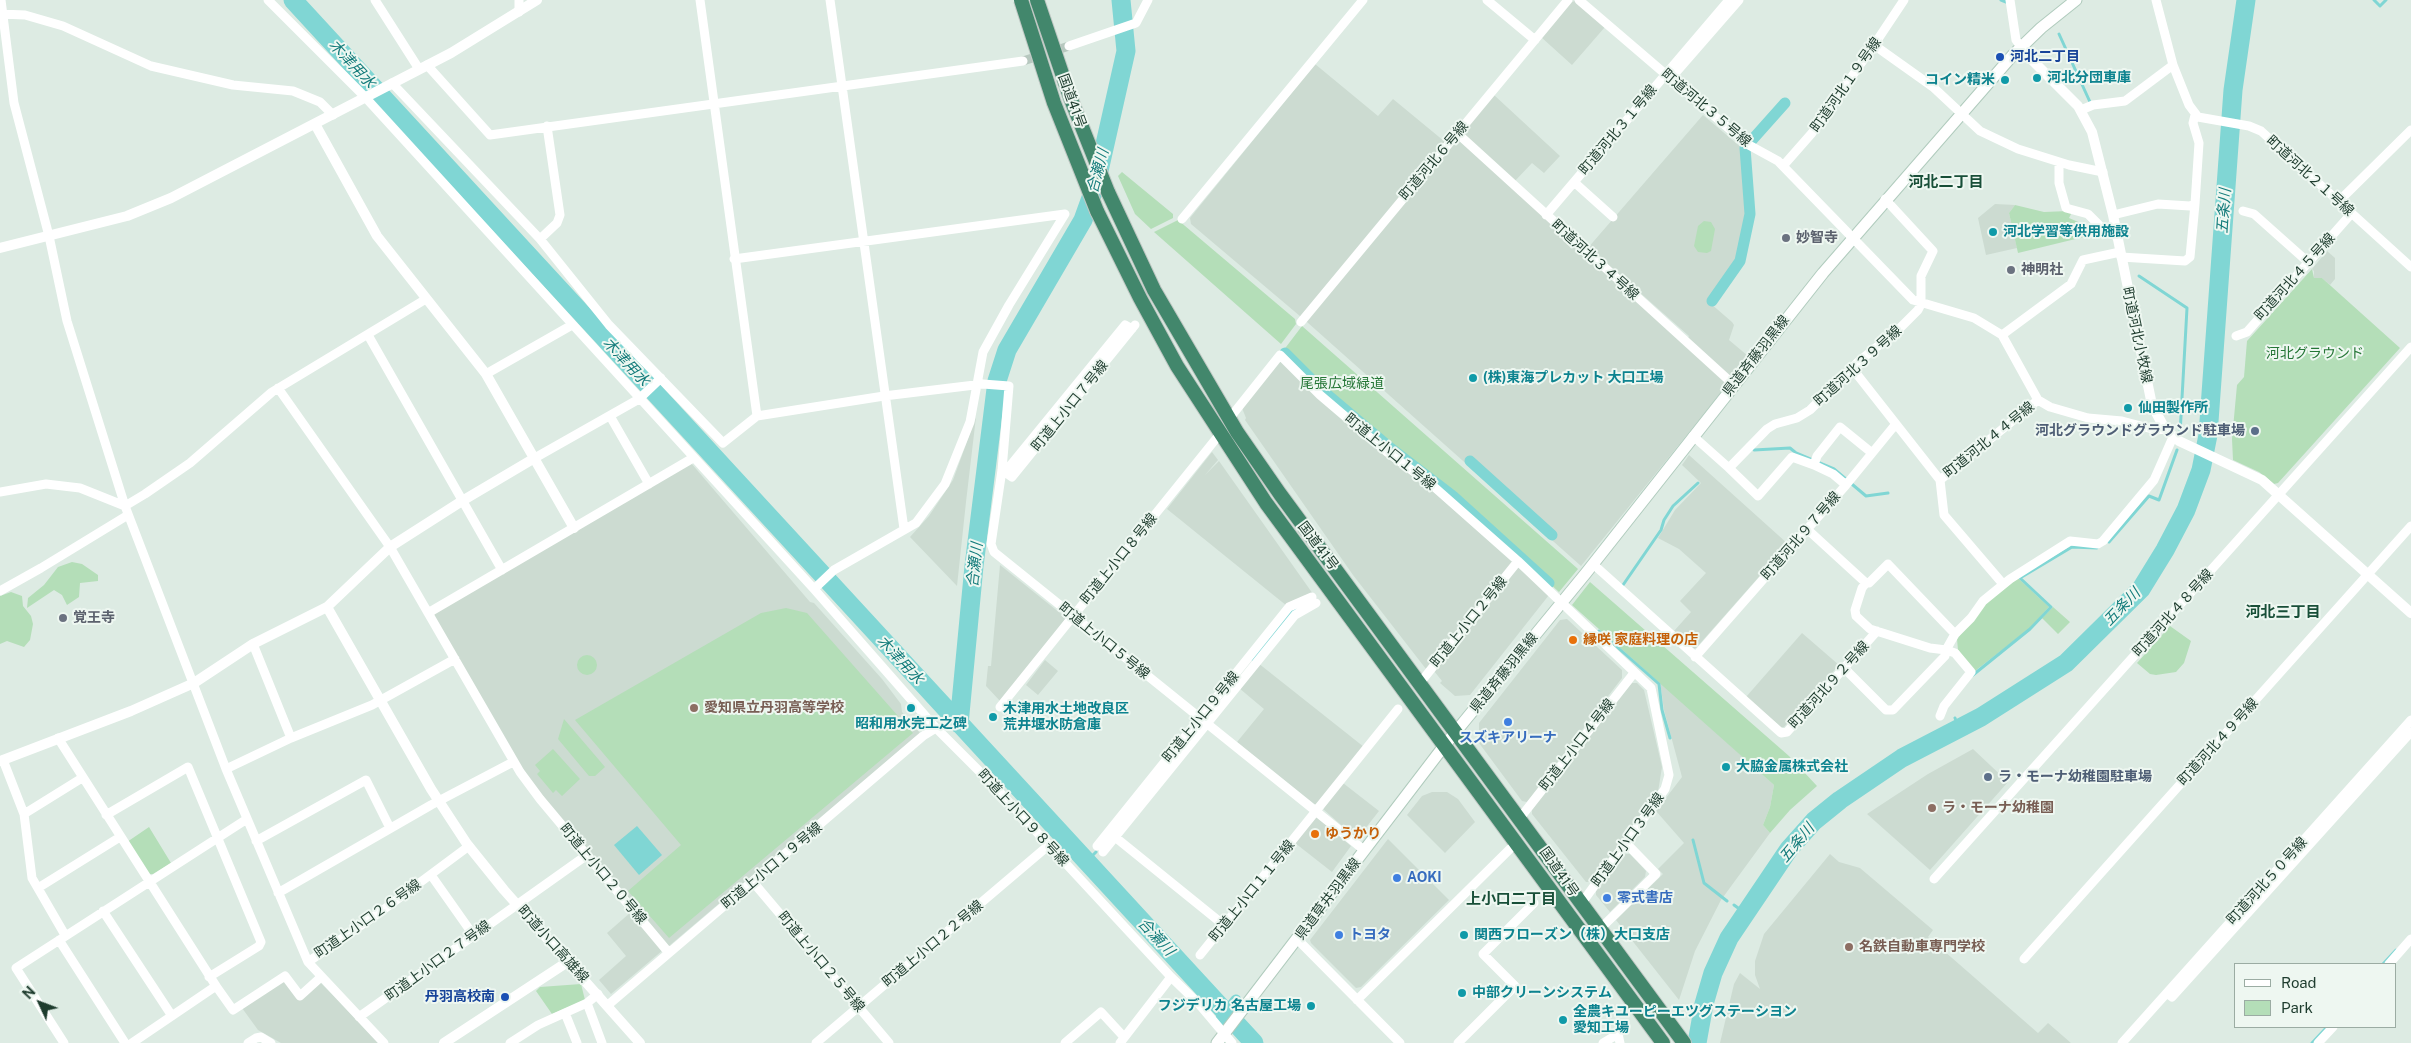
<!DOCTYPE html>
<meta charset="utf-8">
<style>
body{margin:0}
#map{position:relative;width:2411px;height:1043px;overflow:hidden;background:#ddebe3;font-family:"Public Sans",sans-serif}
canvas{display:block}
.legend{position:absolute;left:2234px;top:963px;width:162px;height:65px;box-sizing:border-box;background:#eef7f1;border:1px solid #9baca3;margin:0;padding:6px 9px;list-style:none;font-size:15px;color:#1e3c2e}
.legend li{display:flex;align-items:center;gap:10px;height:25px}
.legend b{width:25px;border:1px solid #9baca3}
.north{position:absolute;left:15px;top:978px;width:50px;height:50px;-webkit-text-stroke:4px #eef7f1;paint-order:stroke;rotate:313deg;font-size:14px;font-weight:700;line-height:20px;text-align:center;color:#1e3c2e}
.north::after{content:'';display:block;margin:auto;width:18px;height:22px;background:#1e3c2e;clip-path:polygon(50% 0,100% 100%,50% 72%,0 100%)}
</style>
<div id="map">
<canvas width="2411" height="1043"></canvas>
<ul class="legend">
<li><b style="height:6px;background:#fff"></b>Road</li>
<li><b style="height:14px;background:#b4deb8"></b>Park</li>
</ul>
<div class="north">N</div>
</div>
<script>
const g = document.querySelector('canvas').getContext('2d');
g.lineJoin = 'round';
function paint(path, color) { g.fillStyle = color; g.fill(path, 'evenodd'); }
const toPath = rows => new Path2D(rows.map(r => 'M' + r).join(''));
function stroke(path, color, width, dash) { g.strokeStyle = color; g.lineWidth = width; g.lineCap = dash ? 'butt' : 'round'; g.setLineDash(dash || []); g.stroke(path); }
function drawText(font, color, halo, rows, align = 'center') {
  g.font = font + ' "Public Sans","Noto Sans JP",sans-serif'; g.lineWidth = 4; g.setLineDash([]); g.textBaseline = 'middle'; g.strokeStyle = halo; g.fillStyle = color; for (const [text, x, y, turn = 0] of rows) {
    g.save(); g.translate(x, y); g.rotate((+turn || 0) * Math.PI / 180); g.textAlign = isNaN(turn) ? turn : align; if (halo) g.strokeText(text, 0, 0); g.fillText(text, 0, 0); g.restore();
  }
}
paint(toPath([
 [1575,1,1605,27,1572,65,1541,37,1569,3],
 [1315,64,1378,116,1393,99,1450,146,1457,139,1460,141,1728,384,1581,566,1307,322,1191,224,1190,218],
 [1494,95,1560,156,1544,173,1532,163,1514,182,1464,136,1464,131],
 [1703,115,1743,149,1749,216,1740,261,1710,303,1732,322,1734,325,1729,340,1748,356,1730,379,1687,340,1689,336,1629,283,1627,285,1587,249],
 [1995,204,2015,205,2009,213,2017,248,1986,255,1978,218],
 [2327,251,2335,258,2335,279,2330,285,2322,278,2314,278,2314,271,2312,269],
 [1282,361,1416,476,1549,595,1470,695,1455,696,1440,683,1442,681,1430,666,1426,669,1353,575,1245,420,1246,418,1242,408,1278,362],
 [976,417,966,502,957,586,910,537,929,516,953,480],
 [1212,452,1218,460,1205,475,1219,461,1313,594,1287,606,1167,509],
 [1689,455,1788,544,1696,648,1693,649,1674,631,1691,612,1680,601,1706,573,1679,549,1658,538,1675,510,1701,483,1682,465],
 [691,463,810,602,814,603,882,679,901,704,902,712,920,733,669,946,540,794,512,753,434,616,435,613],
 [1000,565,1065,617,1065,620,1000,701,986,686,988,666,991,666],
 [1567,619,1622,670,1622,678,1527,802,1522,801,1479,743,1479,723,1560,620],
 [1802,633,1839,665,1784,727,1781,727,1746,697],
 [1045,660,1058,671,1038,695,1026,685],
 [1258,663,1364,747,1319,804,1314,804,1237,742,1264,709,1239,688],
 [1660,681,1774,785,1770,807,1763,825,1770,833,1721,900,1695,951,1679,1000,1616,920,1663,874,1658,869,1684,843,1656,811,1682,777,1664,710],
 [1632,683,1637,683,1644,690,1662,767,1658,792,1591,882,1586,882,1532,814,1532,810],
 [1973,749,2008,782,1930,870,1867,814,1928,774],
 [1343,783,1379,811,1357,839,1323,809],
 [1432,792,1447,792,1458,799,1475,822,1445,853,1407,815,1422,796],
 [1316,817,1351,846,1332,872,1295,843],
 [1388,839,1449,900,1361,987,1356,988,1311,943,1310,940],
 [1623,854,1630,854,1646,871,1645,877,1610,912,1596,895,1596,891],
 [1830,854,1839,862,1860,868,1933,930,1928,937,2038,1033,2048,1023,2071,1043,1720,1043,1734,984,1740,973,1760,989,1755,975,1755,961,1764,934],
 [631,912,663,950,611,994,599,980,626,956,607,933],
 [284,980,299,1000,320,982,379,1043,281,1043,258,1030,242,1008]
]), '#ccdbd1');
paint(toPath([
 [1122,172,1173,214,1173,218,1151,229,1135,214,1118,176],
 [2015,205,2044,212,2069,211,2072,212,2069,218,2083,224,2096,234,2018,253,2009,213],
 [1178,220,1295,319,1296,324,1281,344,1154,232],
 [1704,221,1711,222,1715,229,1711,251,1707,253,1698,252,1694,246,1698,226],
 [2312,269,2314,278,2322,278,2400,348,2278,483,2274,484,2259,472,2233,460,2232,439,2237,385,2244,377,2247,341],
 [1302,326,1578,569,1559,592,1453,496,1422,469,1388,446,1325,392,1283,351],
 [72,562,82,564,98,575,98,581,80,583,79,597,67,605,62,595,54,590,27,608,28,598,44,585,58,567],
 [2018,578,2049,607,2029,629,1975,671,1958,650,1957,639,1984,605],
 [1590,582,1789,756,1817,786,1790,810,1770,833,1763,825,1770,807,1774,785,1572,605],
 [11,592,22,596,23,606,31,616,33,624,30,640,24,647,7,641,0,644,0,596],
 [2053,607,2070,622,2058,634,2042,618],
 [786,608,807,613,913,733,669,938,628,891,681,845,575,720,761,613],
 [2170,626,2191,641,2184,663,2176,672,2156,675,2150,674,2137,663],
 '577 665a10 10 0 1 1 20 0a10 10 0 1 1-20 0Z',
 [564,719,605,767,595,776,589,776,558,739],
 [553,749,580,779,562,796,556,790,553,793,537,774,540,771,535,765],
 [149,827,171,863,153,874,148,874,127,842],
 [581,984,585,1000,552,1014,536,991,540,987]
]), '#b4deb8');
paint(toPath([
 [637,826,662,855,639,875,614,845]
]), '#80d6d4');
stroke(toPath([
 [2001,0,2006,2],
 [2374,0,2380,6,2386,0],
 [2059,34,2090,102],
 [2139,276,2187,308,2180,434],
 [1754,450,1790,448,1796,453,1834,469,1866,496,1888,493],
 [2109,542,2149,496,2159,500,2177,450],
 [1623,585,1661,530,1664,520,1673,506,1698,483],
 [1599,631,1659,684,1662,710,1670,738],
 [1253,660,1292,611,1298,609],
 [1973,675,2030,629,2051,607,2020,578,2072,547,2097,548],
 [1955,718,1959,728],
 [1693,840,1704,883,1727,901],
 [1087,861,1096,852],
 [1734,905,1745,913],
 [2383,964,2396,950],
 [2312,1043,2327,1027]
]), '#80d6d4', 3);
stroke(toPath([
 [1752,140,1785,103],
 [1712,301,1740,261,1750,214,1745,148],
 [1285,353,1323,391,1388,446,1453,496,1549,583],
 [1470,461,1552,535],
 [1218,1023,1236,1000]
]), '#80d6d4', 11);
stroke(toPath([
 [293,0,1254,1043],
 [959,724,974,566,997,381,1007,350,1083,220,1096,184,1126,51,1121,0],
 [1697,1043,1704,1004,1713,973,1729,938,1789,849,1814,821,1840,800,1902,758,1981,717,2066,663,2141,589,2165,550,2186,510,2201,470,2208,435,2233,90,2246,0]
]), '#80d6d4', 19);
stroke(toPath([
 [1023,61,1069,46]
]), '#b7c8bf', 9, [9, 4.5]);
const secondary = toPath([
 [1217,1043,1444,746,1586,573,1823,273,2012,56,2041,28,2076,0]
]);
const trunk = toPath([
 [1108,192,1154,290,1237,432,1280,494,1684,1043],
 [1097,211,1140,298,1177,366,1266,503,1663,1043]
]);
stroke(secondary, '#b0cbbd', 13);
stroke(trunk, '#c0c8c4', 16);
stroke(toPath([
 [1,0,14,103,49,236,67,321,125,506,226,769,308,962],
 [268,0,365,97,814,589,936,728,993,785,1171,977,1199,1004,1232,1043],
 [375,0,419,69],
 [700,0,757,416],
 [830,0,904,529],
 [1487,0,1535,40],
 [1579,0,1747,144,1778,161,1913,300,1974,318,2002,335,2038,400,2050,407,2088,418,2122,421,2156,430,2165,429],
 [2010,0,2016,40,2021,47],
 [2156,0,2173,65,2189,105,2198,117,2249,126,2261,131,2411,267],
 [519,12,519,0],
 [0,14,25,15,63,26,151,66,233,85,293,91,320,102,333,115],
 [1874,45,1933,87,1980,131,2018,149,2069,165,2103,172],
 [1069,46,1136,23,1148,0],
 [427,65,490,135,1023,61],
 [1671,78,1739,0],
 [392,83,540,239],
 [2081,110,2093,105,2125,101,2173,65],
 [547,126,560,215,557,223,540,239,609,325,723,443,757,416,884,396,983,384,1009,386,1002,470,991,544,994,552,1364,850],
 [1457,133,1734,385],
 [2059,162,2059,183,2066,208,2088,214,2107,233,2117,236],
 [1783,166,1812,133,1874,45,1904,0],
 [1574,182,1613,217],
 [2338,202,2411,130],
 [2243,211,2254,214,2309,263],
 [1546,215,1729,0],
 [2113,215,2158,204,2190,206,2195,204,2199,143,2193,123,2195,115],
 [1182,219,1363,0],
 [2121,257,2185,261,2190,257,2195,204],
 [734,259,1065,214,1009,305,983,352,970,422,945,484,916,523,834,570,814,589],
 [1301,322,1568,0],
 [368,335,502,570],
 [2002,335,2071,284,2083,260,2120,252],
 [2236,336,2247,332,2351,214],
 [1852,368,1940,480,1944,515,2003,584],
 [486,374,572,325],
 [278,388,390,547,520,772,540,799,669,953],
 [610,416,649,484],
 [1229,419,1280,355,1320,395,1387,452,1432,485,1518,561,1651,688,1669,775,1665,789,1581,904],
 [1693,436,1729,468,1767,429,1775,424,1797,418,1810,410,1858,362,1899,329,1918,310,1921,304,1921,276,1933,251,1885,199],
 [533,459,639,399,661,378],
 [1814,465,1817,456,1840,427,1872,453],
 [1002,470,1012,477,1135,325],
 [1005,472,1125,325,1132,329],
 [1940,480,2038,400],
 [1846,485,1895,425],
 [0,492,46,484,80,488,125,506,145,494,190,463,272,392,426,299],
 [1807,529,1866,583,1869,583,1888,564,1955,634],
 [1593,564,1781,733,1787,732,1877,631],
 [1866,583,1862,588,1855,610,1856,616,1870,629,1930,648,1946,650,1955,634,1971,618,1983,601,2010,579,2070,541,2098,544,2103,541,2154,480,2173,437],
 [0,591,41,568,128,515],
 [428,613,693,458],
 [253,644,291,738],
 [1695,657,1846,485,1833,474,1814,465,1792,457,1758,496,1729,468],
 [1844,668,1886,710,1893,710,1945,656,1946,650,1955,653,1971,672,1944,706,1940,716],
 [1420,683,1518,561],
 [1000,707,1219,435],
 [58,738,216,986,132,1043],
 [3,760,24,814,32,878,65,935],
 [226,769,291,738,372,705,455,659],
 [24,814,82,778],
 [106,815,188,767,261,942,259,946,209,977],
 [1520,818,1634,673],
 [1115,837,1225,926],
 [256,841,366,780,390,828],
 [1097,846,1289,607,1312,597],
 [1103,852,1295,615,1316,603],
 [431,875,474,936],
 [1934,879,2411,347],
 [753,882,889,1043],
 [38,888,120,837],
 [278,893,431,805,513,762],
 [103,911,172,1016],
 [1600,929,1656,874,1626,843],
 [1297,939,1400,1043],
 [59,940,125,1043],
 [1200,955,1398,709],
 [2024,959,2411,526],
 [2389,964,2411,939],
 [216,986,233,1010,285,976,300,996,321,977],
 [2167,993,2172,997,2411,732],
 [1357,1000,1516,843],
 [587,1003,602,1043],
 [608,1005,923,736,936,728],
 [565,1013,577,1043],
 [359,1017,587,855],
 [64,1043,16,968,247,819],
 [248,1043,256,1038,261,1037,271,1043],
 [384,1043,308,962,383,910,469,846],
 [510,1043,538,1025,587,1003,598,994],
 [816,1043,1049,845],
 [1065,1043,1101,1012,1124,1037],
 [1120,1043,1171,977],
 [1458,1043,1515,986,1483,954,1534,903],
 [1603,1043,1618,1034,1620,1043],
 [2122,1043,2411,720],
 [2318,1043,2333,1027]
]), '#fff', 9);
stroke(toPath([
 [2021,47,2028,56,2078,106,2092,132,2113,215,2152,405,2165,429,2179,441,2262,480,2411,613],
 [315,124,377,236,486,374,574,528],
 [0,248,127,216,171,198,451,53,537,0],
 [327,607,431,789,467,844,504,890,640,1043],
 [0,761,131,711,194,683,253,644,327,607,390,547,462,501,533,459],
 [444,1043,569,961]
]), '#fff', 10);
stroke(secondary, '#fff', 11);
stroke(trunk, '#42876c', 14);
const trunkBridge = toPath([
 [1021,0,1054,103,1097,211],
 [1037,0,1070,97,1108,192]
]);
stroke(trunkBridge, '#c0c8c4', 16, []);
stroke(trunkBridge, '#42876c', 14);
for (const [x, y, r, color] of [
 [2000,57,5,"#1a4fb4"],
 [2037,78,5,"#0f9aa8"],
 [2005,80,5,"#0f9aa8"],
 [1993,232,5,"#0f9aa8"],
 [1786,238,5,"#6b7280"],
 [2011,270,5,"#6b7280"],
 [1473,378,5,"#0f9aa8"],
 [2128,408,5,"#0f9aa8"],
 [2255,431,5,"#5c6f8a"],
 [63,618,5,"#6b7280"],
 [1573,640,5,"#e8710a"],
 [694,708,5,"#8d6e63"],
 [911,708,5,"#0f9aa8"],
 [993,717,5,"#0f9aa8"],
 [1508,722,5,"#3f7fe0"],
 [1726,767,5,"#0f9aa8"],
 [1988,777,5,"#5c6f8a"],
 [1932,808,5,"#8d6e63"],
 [1315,834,5,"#e8710a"],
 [1397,878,5,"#3f7fe0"],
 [1607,898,5,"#3f7fe0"],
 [1339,935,5,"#3f7fe0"],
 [1464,935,5,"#0f9aa8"],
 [1849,947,5,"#8d6e63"],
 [1462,993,5,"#0f9aa8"],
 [505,997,5,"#1a4fb4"],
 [1311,1006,5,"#0f9aa8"],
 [1563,1020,5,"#0f9aa8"]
]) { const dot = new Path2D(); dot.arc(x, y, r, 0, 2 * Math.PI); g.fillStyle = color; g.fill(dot); stroke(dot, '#eef7f1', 2); }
drawText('bold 14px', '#164399', '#eef7f1', [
 ["河北二丁目",2010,57],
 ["丹羽高校南",495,997,"right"]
], 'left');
drawText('bold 14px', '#0d838f', '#eef7f1', [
 ["河北分団車庫",2047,78],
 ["コイン精米",1995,80,"right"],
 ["河北学習等供用施設",2003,232],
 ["(株)東海プレカット 大口工場",1483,378],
 ["仙田製作所",2138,408],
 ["木津用水土地改良区",1003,709],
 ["荒井堰水防倉庫",1003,725],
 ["昭和用水完工之碑",911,724,"center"],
 ["大脇金属株式会社",1736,767],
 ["関西フローズン（株）大口支店",1474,935],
 ["中部クリーンシステム",1472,993],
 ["フジデリカ 名古屋工場",1301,1006,"right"],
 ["全農キユーピーエツグステーシヨン",1573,1012],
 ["愛知工場",1573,1028]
], 'left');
drawText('14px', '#1e3c2e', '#eef7f1', [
 ["町道河北１９号線",1846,85,-55],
 ["国道41号",1072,101,70],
 ["町道河北３５号線",1706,108,40],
 ["町道河北３１号線",1618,130,-50],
 ["町道河北６号線",1434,161,-50],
 ["町道河北２１号線",2310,176,42],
 ["町道河北３４号線",1595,260,42],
 ["町道河北４５号線",2295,277,-48],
 ["町道河北小牧線",2137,335,78],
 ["県道斉藤羽黒線",1756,356,-52],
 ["町道河北３９号線",1858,366,-42],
 ["町道上小口７号線",1070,406,-51],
 ["町道河北４４号線",1989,440,-39],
 ["町道上小口１号線",1390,452,39],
 ["町道河北９７号線",1801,536,-49],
 ["国道41号",1318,546,53],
 ["町道上小口８号線",1119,559,-51],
 ["町道河北４８号線",2173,613,-48],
 ["町道上小口２号線",1469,622,-51],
 ["町道上小口５号線",1104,641,39],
 ["県道斉藤羽黒線",1504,673,-51],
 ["町道河北９２号線",1829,685,-48],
 ["町道上小口９号線",1201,717,-51],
 ["町道河北４９号線",2218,742,-48],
 ["町道上小口４号線",1577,745,-52],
 ["町道上小口９８号線",1023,818,47],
 ["町道上小口３号線",1628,840,-54],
 ["町道上小口１９号線",772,866,-40],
 ["国道41号",1559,872,55],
 ["町道上小口２０号線",603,874,50],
 ["町道河北５０号線",2267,881,-48],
 ["町道上小口１１号線",1252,891,-51],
 ["県道草井羽黒線",1328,899,-53],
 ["町道上小口２６号線",368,919,-35],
 ["町道小口高雄線",553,944,48],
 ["町道上小口２２号線",933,944,-40],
 ["町道上小口２７号線",438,961,-36],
 ["町道上小口２５号線",821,962,50]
]);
drawText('bold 14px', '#5b616d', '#eef7f1', [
 ["妙智寺",1796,238],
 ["神明社",2021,270],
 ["覚王寺",73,618]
], 'left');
drawText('14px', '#257636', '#eef7f1', [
 ["河北グラウンド",2315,354],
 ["尾張広域緑道",1342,384]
]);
drawText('bold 14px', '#4e5e75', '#eef7f1', [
 ["河北グラウンドグラウンド駐車場",2245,431],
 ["ラ・モーナ幼稚園駐車場",1998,777,"left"]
], 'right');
drawText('bold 14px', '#c56008', '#eef7f1', [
 ["縁咲 家庭料理の店",1583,640],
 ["ゆうかり",1325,834]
], 'left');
drawText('bold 14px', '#785e54', '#eef7f1', [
 ["愛知県立丹羽高等学校",704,708],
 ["ラ・モーナ幼稚園",1942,808],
 ["名鉄自動車専門学校",1859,947]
], 'left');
drawText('bold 14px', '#366cbe', '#eef7f1', [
 ["スズキアリーナ",1508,738,"center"],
 ["AOKI",1407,878],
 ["零式書店",1617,898],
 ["トヨタ",1349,935]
], 'left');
drawText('italic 15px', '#147c7b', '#eef7f1', [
 ["木津用水",352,64,47],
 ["合瀬川",1098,171,-75],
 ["五条川",2224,211,-86],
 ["木津用水",626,362,47],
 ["合瀬川",975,565,-84],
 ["五条川",2122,607,-46],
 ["木津用水",900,660,47],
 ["五条川",1797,843,-50],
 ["合瀬川",1156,937,47]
]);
drawText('bold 15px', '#184f38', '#eef7f1', [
 ["河北二丁目",1946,182],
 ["河北三丁目",2283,612],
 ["上小口二丁目",1511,899]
]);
</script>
